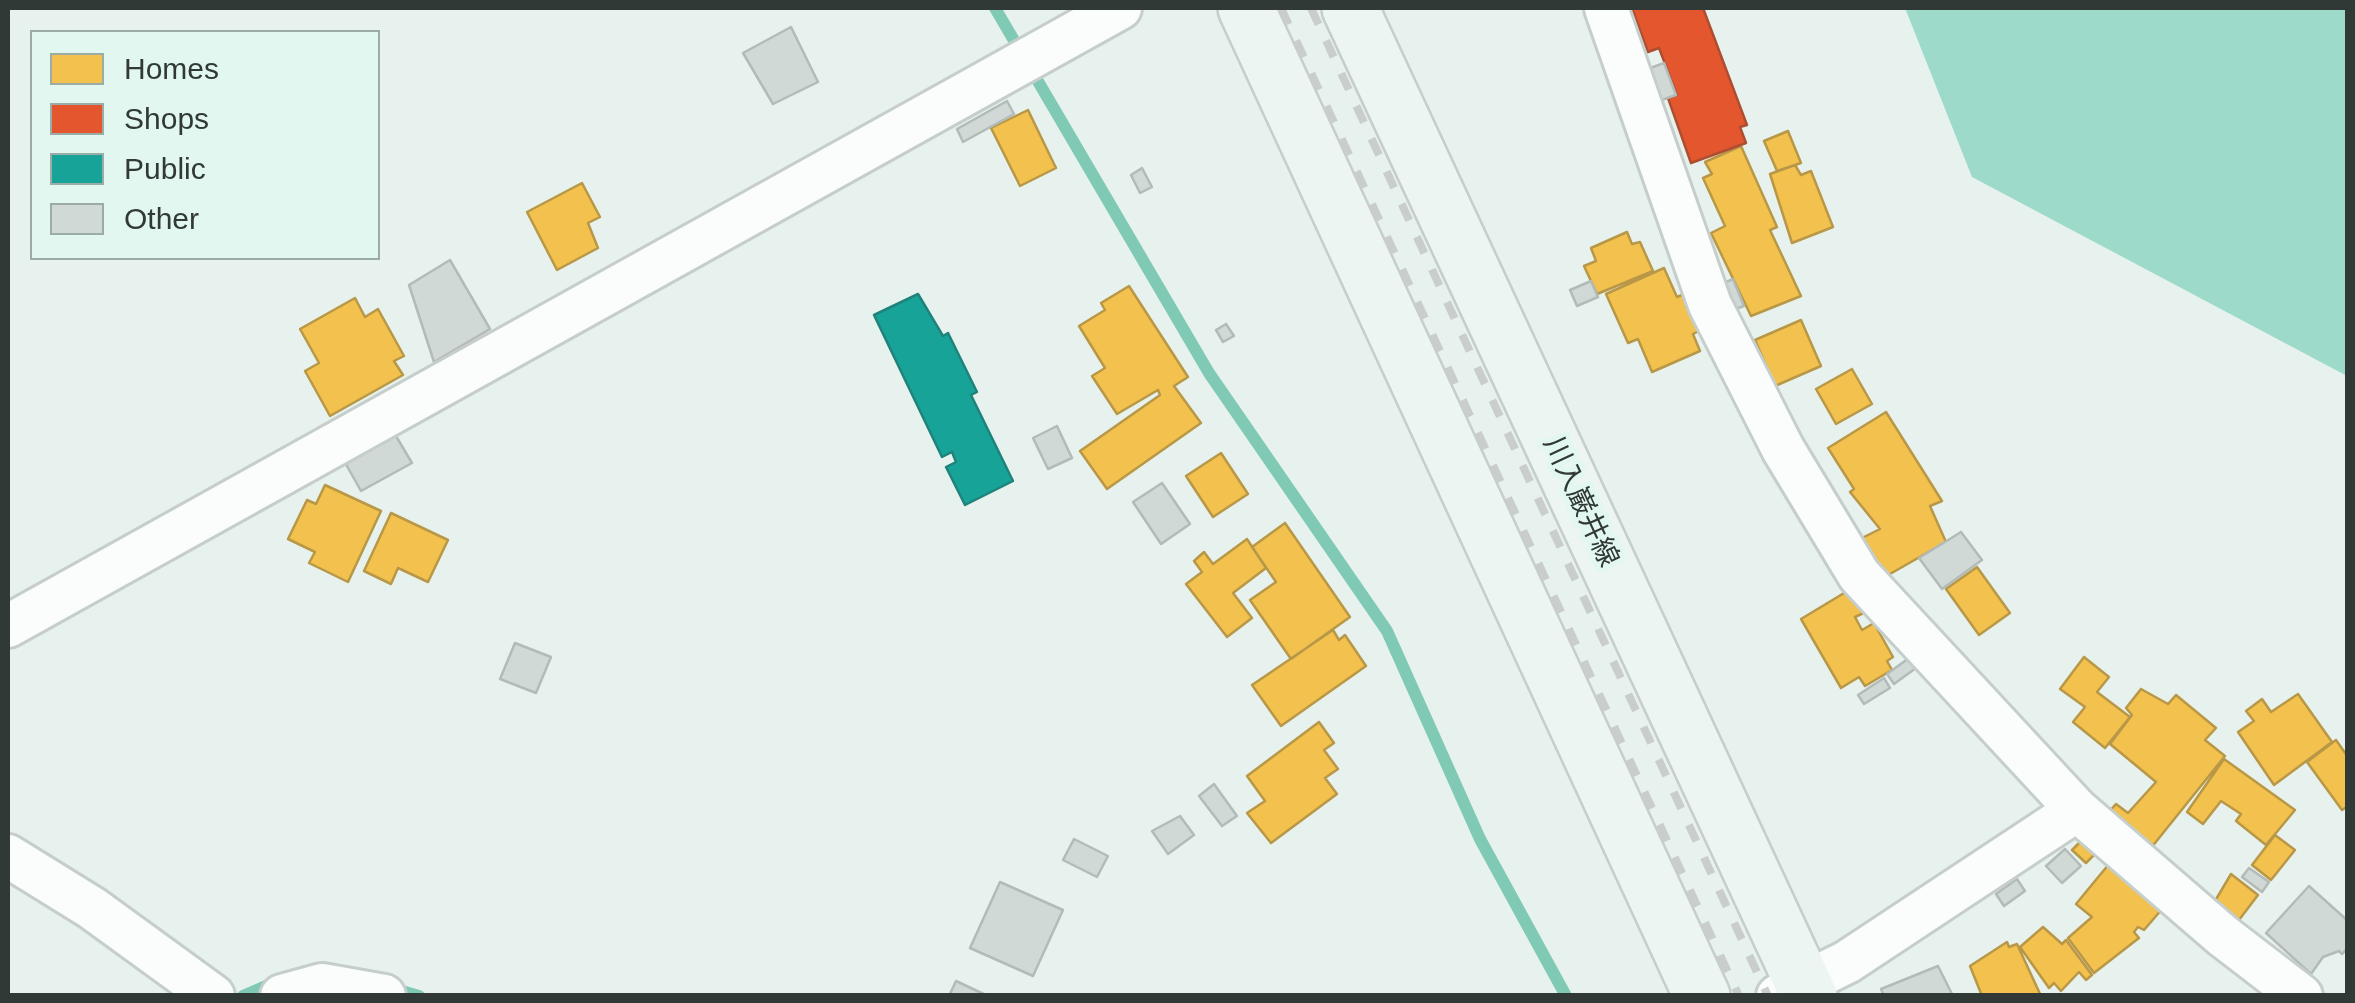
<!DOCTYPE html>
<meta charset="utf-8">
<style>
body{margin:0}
#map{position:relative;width:2355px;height:1003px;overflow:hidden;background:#e7f2ee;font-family:Helvetica,sans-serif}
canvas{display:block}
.frame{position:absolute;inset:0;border:10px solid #313936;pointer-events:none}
.legend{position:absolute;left:30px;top:30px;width:350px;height:230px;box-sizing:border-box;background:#e2f7ef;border:2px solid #9baba5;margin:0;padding:12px 18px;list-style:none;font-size:30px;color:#313936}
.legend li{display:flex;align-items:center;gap:20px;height:50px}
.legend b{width:50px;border:2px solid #9baba5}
</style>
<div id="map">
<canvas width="2355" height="1003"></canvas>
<div class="frame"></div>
<ul class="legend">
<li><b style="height:28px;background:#f2c14e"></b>Homes</li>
<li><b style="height:28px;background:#e4572e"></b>Shops</li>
<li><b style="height:28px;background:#17a398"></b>Public</li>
<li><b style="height:28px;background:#d0d9d5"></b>Other</li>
</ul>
</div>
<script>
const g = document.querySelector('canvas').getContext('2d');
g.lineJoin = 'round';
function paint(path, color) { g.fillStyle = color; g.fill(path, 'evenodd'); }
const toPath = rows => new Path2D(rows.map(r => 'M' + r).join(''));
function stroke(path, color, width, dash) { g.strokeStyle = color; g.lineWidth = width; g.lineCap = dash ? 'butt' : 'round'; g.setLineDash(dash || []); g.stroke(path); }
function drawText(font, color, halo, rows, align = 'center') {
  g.font = font + ' Helvetica,"Noto Sans JP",sans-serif'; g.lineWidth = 10; g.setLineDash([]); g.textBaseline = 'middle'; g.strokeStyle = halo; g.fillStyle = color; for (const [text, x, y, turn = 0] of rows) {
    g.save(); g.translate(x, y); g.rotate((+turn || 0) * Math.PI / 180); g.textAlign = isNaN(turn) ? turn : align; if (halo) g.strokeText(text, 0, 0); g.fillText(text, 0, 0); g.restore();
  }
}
paint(toPath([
 [1905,8,2347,8,2347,376,1972,177]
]), '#9edac9');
const homes = toPath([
 [1028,110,1056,168,1020,186,991,128,1028,110],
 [1788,131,1801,163,1777,171,1764,141,1788,131],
 [1741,146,1777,227,1770,230,1801,296,1751,316,1711,233,1725,226,1703,178,1712,174,1705,162,1741,146],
 [1795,165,1801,175,1811,171,1833,227,1792,243,1770,174,1795,165],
 [582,183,600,217,588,223,598,248,557,270,527,212,582,183],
 [1627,232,1632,244,1640,242,1653,271,1597,294,1584,266,1596,261,1591,248,1627,232],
 [1664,268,1677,297,1694,290,1709,326,1693,334,1700,351,1652,372,1638,339,1628,343,1606,294,1664,268],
 [1129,286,1188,377,1174,386,1201,423,1107,489,1080,451,1160,395,1158,390,1117,414,1092,376,1105,368,1079,326,1105,310,1101,303,1129,286],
 [355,298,365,317,378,309,404,356,394,361,403,375,330,416,305,371,319,363,300,329,355,298],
 [1801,320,1821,366,1775,386,1755,340,1801,320],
 [1852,369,1872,404,1836,424,1816,389,1852,369],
 [1886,412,1942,501,1930,506,1946,542,1883,578,1860,539,1880,529,1850,492,1854,489,1828,448,1886,412],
 [1221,453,1248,494,1213,517,1186,476,1221,453],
 [325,485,381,511,348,582,309,563,315,552,288,539,307,500,316,504,325,485],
 [391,513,448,540,428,582,398,568,391,584,364,571,391,513],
 [1285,523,1350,617,1291,659,1250,600,1276,582,1252,547,1285,523],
 [1247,539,1266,568,1233,593,1252,618,1227,637,1186,584,1202,572,1194,561,1204,552,1213,564,1247,539],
 [1977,567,2010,613,1979,635,1946,589,1977,567],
 [1854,587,1868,611,1855,617,1862,630,1874,623,1893,657,1887,661,1892,670,1865,686,1859,677,1841,688,1801,619,1854,587],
 [1333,630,1339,640,1345,635,1366,666,1281,726,1252,685,1333,630],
 [2084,657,2109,677,2097,692,2130,717,2105,748,2073,722,2085,707,2060,689,2084,657],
 [2141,689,2168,704,2176,695,2216,728,2205,740,2225,756,2151,848,2106,815,2116,804,2128,813,2156,782,2110,744,2132,715,2126,708,2141,689],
 [2298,694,2332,742,2274,785,2238,732,2254,721,2246,711,2262,699,2271,712,2298,694],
 [1319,722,1334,743,1324,750,1338,769,1325,778,1337,794,1271,843,1247,813,1265,801,1247,776,1319,722],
 [2336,740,2348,757,2348,806,2342,810,2307,762,2336,740],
 [2224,759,2295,810,2266,845,2236,821,2241,814,2221,801,2203,824,2187,812,2224,759],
 [2275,835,2295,850,2271,880,2252,865,2275,835],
 [2082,840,2096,853,2086,863,2072,850,2082,840],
 [2109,864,2163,908,2144,930,2138,927,2134,932,2139,938,2094,973,2068,938,2092,917,2076,904,2109,864],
 [2231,874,2258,895,2239,920,2215,901,2231,874],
 [2043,927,2062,944,2066,940,2092,975,2086,980,2079,972,2061,991,2054,983,2049,988,2020,947,2043,927],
 [2007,942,2009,947,2017,944,2041,996,1982,996,1970,966,2007,942]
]);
paint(homes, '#f2c14e');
stroke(homes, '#b89847', 2.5);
const shops = toPath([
 [1632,8,1703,8,1747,125,1740,127,1746,143,1691,163,1668,98,1677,95,1659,48,1648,52,1632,8]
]);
paint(shops, '#e4572e');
stroke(shops, '#ae4e30', 2.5);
const public = toPath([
 [918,294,943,336,948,333,977,392,971,395,1013,481,965,505,946,467,956,462,952,452,942,457,874,315,918,294]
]);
paint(public, '#17a398');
stroke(public, '#1f837b', 2.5);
stroke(toPath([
 [995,8,1209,373,1387,631,1480,839,1566,996],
 [388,987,419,996],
 [243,996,280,980]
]), '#80cab5', 12);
const building = toPath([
 [791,27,818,82,773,104,743,53,791,27],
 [1664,63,1676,95,1656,102,1645,70,1664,63],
 [1007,101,1014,114,963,142,957,129,1007,101],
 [1142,168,1152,187,1140,193,1131,175,1142,168],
 [450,260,490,329,434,362,409,285,450,260],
 [1733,279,1744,306,1730,311,1719,285,1733,279],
 [1591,281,1598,297,1577,306,1570,290,1591,281],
 [1226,324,1234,336,1223,342,1216,330,1226,324],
 [1057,426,1072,458,1048,469,1033,438,1057,426],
 [393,431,412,463,361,491,343,459,393,431],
 [1162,483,1190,524,1161,544,1133,502,1162,483],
 [1961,532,1982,560,1942,589,1919,558,1961,532],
 [515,643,551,657,536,693,500,679,515,643],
 [1909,658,1916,668,1894,684,1887,674,1909,658],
 [1884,678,1890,688,1864,704,1858,695,1884,678],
 [1214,784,1237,816,1222,826,1199,796,1214,784],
 [1180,816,1194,835,1168,854,1152,831,1180,816],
 [1074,839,1108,856,1097,877,1063,860,1074,839],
 [2065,849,2081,866,2062,883,2046,866,2065,849],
 [2249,868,2269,882,2262,892,2242,877,2249,868],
 [2017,879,2025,891,2004,906,1996,894,2017,879],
 [1000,882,1063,910,1033,976,970,948,1000,882],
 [2309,886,2348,921,2348,948,2342,954,2339,951,2323,957,2311,974,2266,933,2309,886],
 [1938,966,1953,996,1884,996,1881,989,1938,966],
 [956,981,988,996,949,996,956,981]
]);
paint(building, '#d0d9d5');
stroke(building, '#b3bbb8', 2.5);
const street = toPath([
 [1606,8,1710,305,1783,449,1859,575,2077,810,2223,936,2301,996],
 [8,626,1120,8],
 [8,856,92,908,213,996],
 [282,996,322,985,384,996],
 [1778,996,1847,962,2077,810]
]);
const secondary = toPath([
 [1246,8,1702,996],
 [1350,8,1809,996]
]);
stroke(street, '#c5cecb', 48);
stroke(secondary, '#c5cecb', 60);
stroke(street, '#fbfdfc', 42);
stroke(secondary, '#edf5f2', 55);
stroke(toPath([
 [1281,8,1739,996],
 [1311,8,1768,996]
]), '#c9cdcb', 8, [18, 18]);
drawText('28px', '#313936', '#e2f7ef', [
 ["川入巌井線",1580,502,65]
]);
</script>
